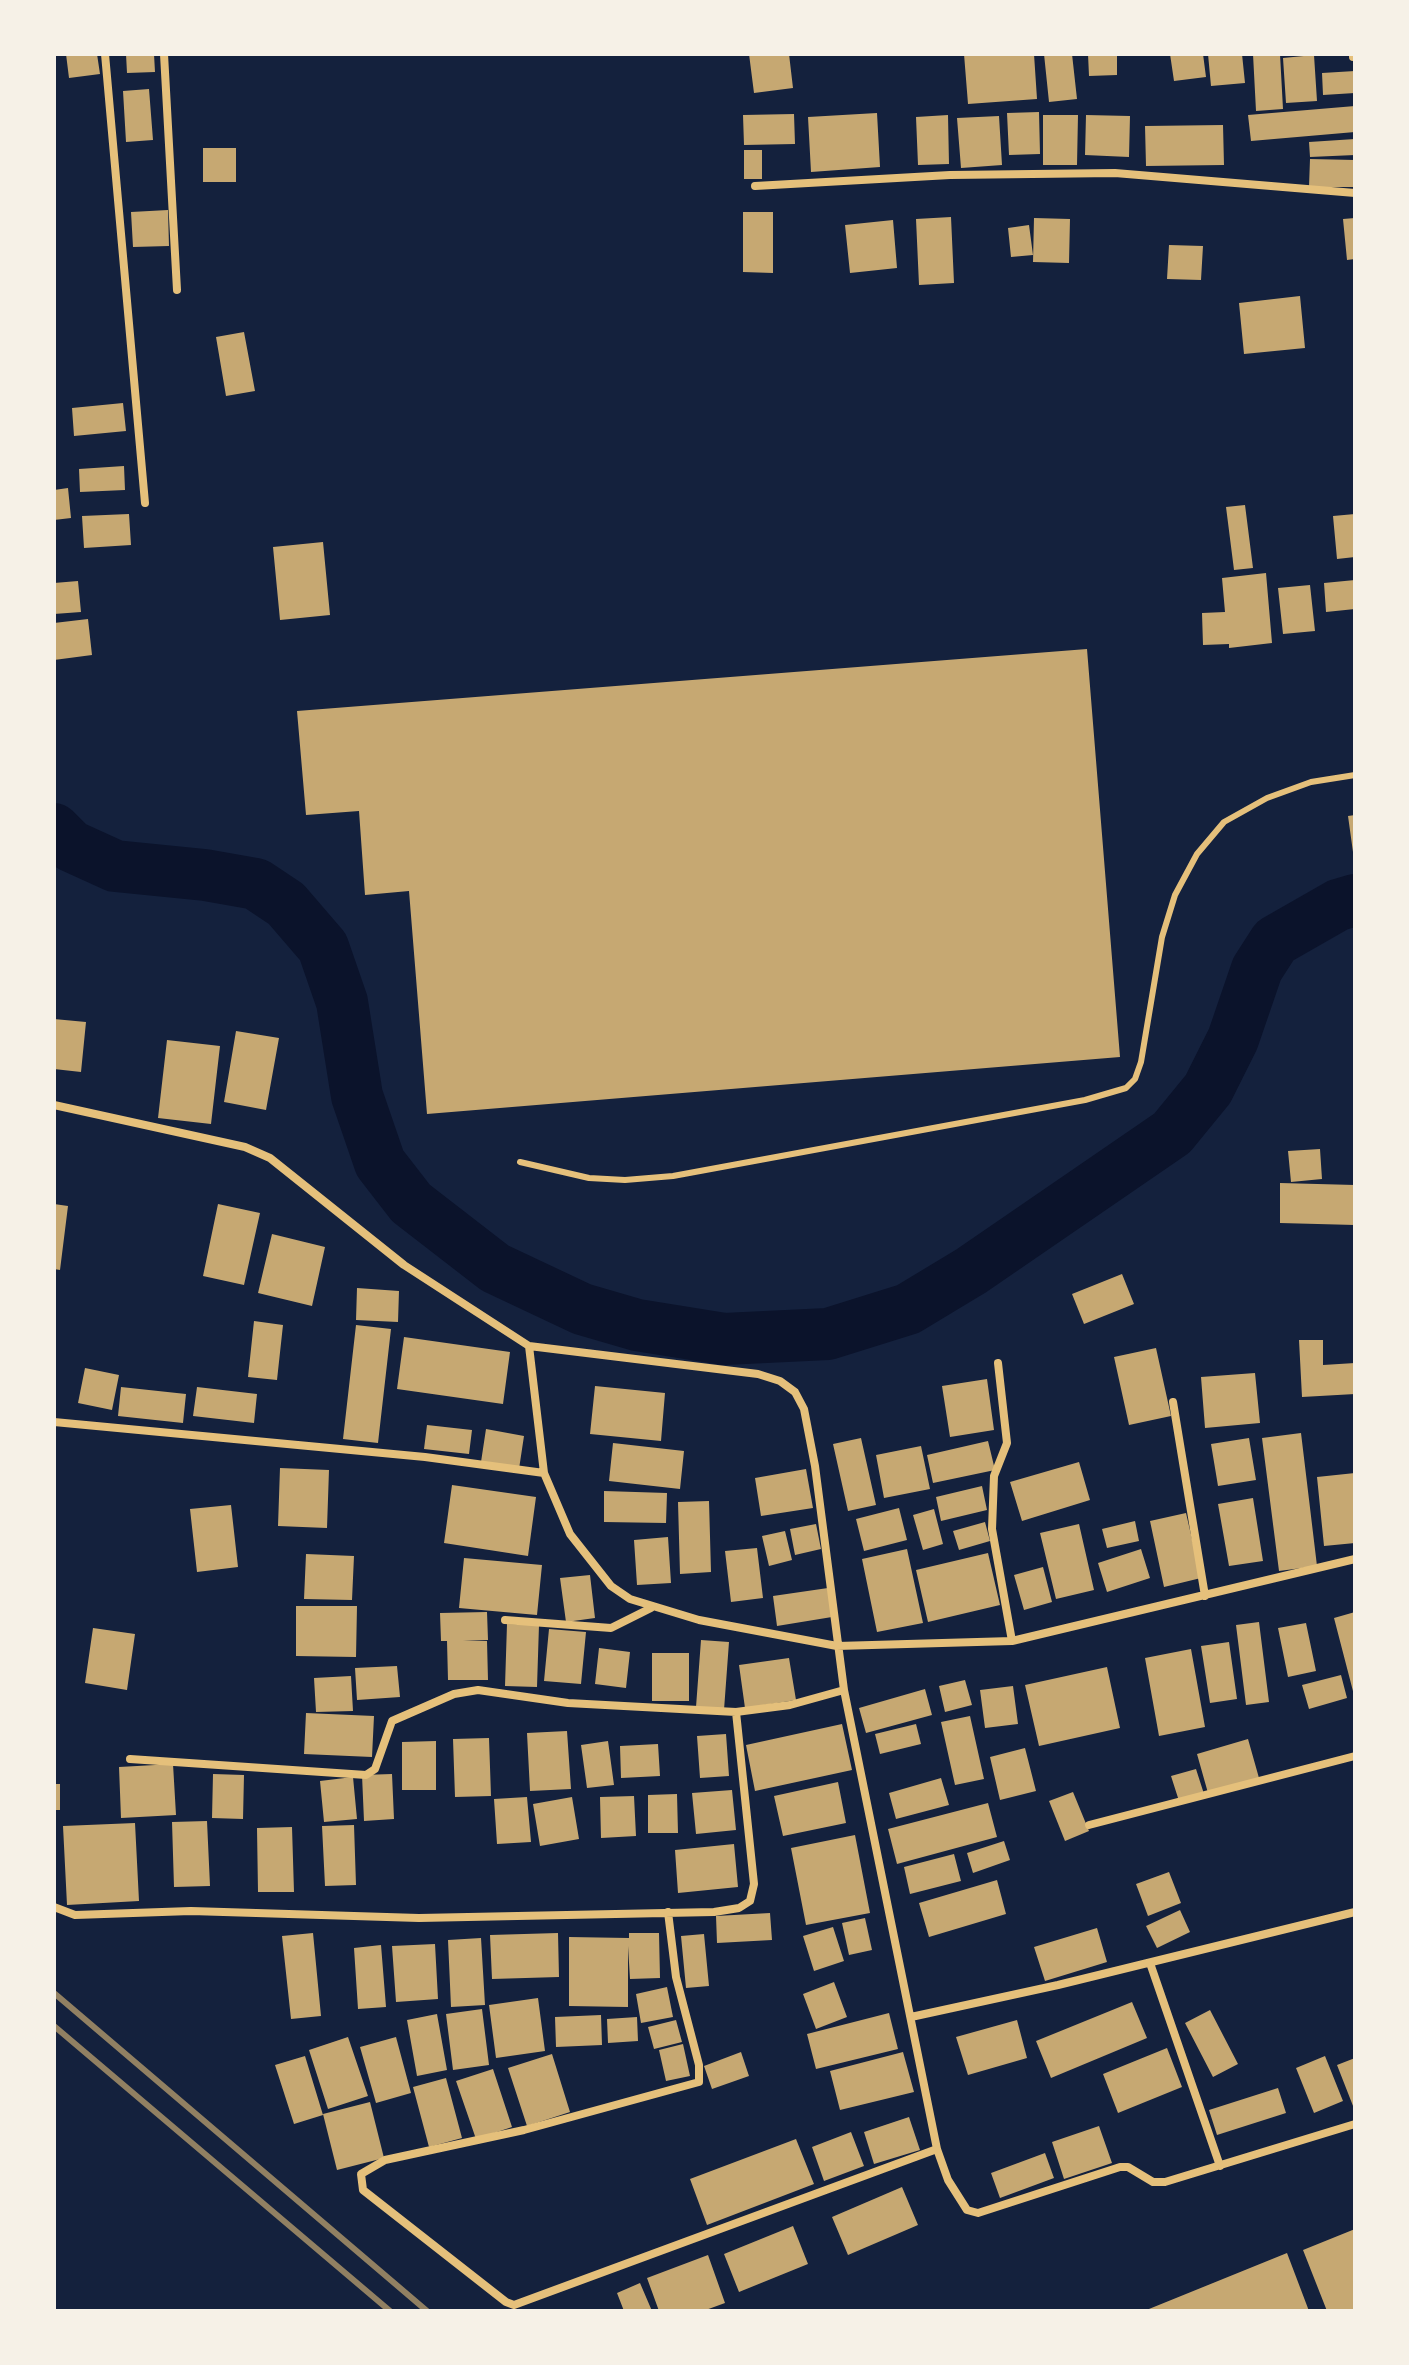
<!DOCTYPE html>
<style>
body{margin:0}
#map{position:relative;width:1409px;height:2365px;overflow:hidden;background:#14213d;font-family:"Noto Sans",sans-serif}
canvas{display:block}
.frame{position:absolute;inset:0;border:56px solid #f6f1e7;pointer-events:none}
</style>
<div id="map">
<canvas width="1409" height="2365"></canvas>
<div class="frame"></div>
</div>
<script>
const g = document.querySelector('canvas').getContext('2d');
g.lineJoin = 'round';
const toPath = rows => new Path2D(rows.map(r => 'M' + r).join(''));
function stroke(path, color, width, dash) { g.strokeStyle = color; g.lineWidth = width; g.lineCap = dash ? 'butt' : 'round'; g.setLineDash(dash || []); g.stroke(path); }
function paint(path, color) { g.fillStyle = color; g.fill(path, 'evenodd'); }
stroke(toPath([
 [54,829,71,846,115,866,205,875,256,884,286,904,323,947,342,1002,357,1096,380,1163,411,1203,495,1268,582,1309,637,1325,724,1339,828,1334,908,1309,971,1271,1172,1133,1208,1089,1233,1039,1257,969,1275,941,1338,905,1355,900]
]), '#0b132b', 52);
paint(toPath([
 [66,54,97,54,100,74,69,78],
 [126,54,154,54,155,72,127,73],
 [749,54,789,54,793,88,754,93],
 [964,54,1034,54,1037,99,968,104],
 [1044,54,1072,54,1077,99,1049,102],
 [1088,54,1117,54,1117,75,1089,76],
 [1170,54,1203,54,1206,77,1174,81],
 [1208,54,1242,54,1245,83,1211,86],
 [1253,54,1280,54,1283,109,1256,111],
 [1314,55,1317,101,1286,103,1283,58],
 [1355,71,1355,93,1323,95,1322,73],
 [149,89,153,140,126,142,123,91],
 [1355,106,1355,132,1251,141,1248,115],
 [1039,112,1040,154,1009,155,1007,113],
 [877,113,880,167,811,172,808,117],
 [794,114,795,144,744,145,743,115],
 [948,115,949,164,918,165,916,117],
 [1043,115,1078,115,1077,165,1043,165],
 [1086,115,1130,116,1129,157,1085,155],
 [999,116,1002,165,961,168,957,118],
 [1223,125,1224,165,1146,166,1145,126],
 [1355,139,1355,155,1310,157,1309,142],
 [203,148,236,148,236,182,203,182],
 [744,150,762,150,762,179,744,179],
 [1310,159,1355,160,1355,187,1309,187],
 [168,210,169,246,133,247,131,212],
 [743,212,773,212,773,273,743,272],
 [951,217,954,283,919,285,916,219],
 [1034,218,1070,219,1069,263,1033,262],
 [1355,218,1355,259,1347,260,1343,219],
 [893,220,897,268,850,273,845,225],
 [1029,225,1033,255,1011,257,1008,228],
 [1169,245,1203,246,1201,280,1167,279],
 [1300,296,1305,348,1244,354,1239,303],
 [244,332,255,391,226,396,216,337],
 [123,403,126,431,74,436,72,408],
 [124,466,125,490,80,492,79,469],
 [68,488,71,518,54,520,54,490],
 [1245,505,1253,568,1234,570,1226,507],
 [129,514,131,545,84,548,82,516],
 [1355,514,1355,557,1337,559,1333,516],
 [323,542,330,615,280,620,273,547],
 [1266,573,1272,643,1229,648,1229,644,1203,645,1202,613,1225,612,1222,578],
 [1355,580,1355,609,1326,612,1324,583],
 [78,581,81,612,54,614,54,583],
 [1310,585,1315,631,1283,634,1278,588],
 [88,619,92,655,54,660,54,623],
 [1087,649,1120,1057,427,1114,409,891,365,895,359,811,306,815,297,711],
 [1355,815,1355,852,1353,852,1348,816],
 [54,1019,86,1022,81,1072,54,1069],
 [236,1031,279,1038,266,1110,224,1102],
 [167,1040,220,1046,211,1124,158,1118],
 [1320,1149,1322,1179,1291,1182,1288,1151],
 [1280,1183,1355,1185,1355,1225,1280,1223],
 [54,1204,68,1206,60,1270,54,1269],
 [218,1204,260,1213,244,1285,203,1276],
 [272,1234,325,1247,312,1306,258,1293],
 [1122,1274,1134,1304,1084,1324,1072,1294],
 [357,1288,399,1291,398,1322,356,1320],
 [254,1321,283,1325,277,1380,248,1377],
 [356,1325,391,1329,378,1443,343,1439],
 [404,1337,510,1352,503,1404,397,1389],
 [1299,1340,1323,1340,1323,1365,1355,1363,1355,1394,1302,1397],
 [1156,1348,1171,1416,1129,1425,1114,1357],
 [85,1368,119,1375,112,1410,78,1403],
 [1255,1373,1260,1423,1205,1428,1201,1377],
 [987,1379,994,1430,950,1437,942,1386],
 [595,1386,665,1393,661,1441,590,1434],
 [121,1387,186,1394,183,1423,118,1416],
 [197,1387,257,1394,254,1423,193,1416],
 [427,1425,472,1430,469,1454,424,1449],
 [486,1429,524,1436,519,1469,481,1462],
 [1301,1433,1317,1566,1279,1571,1262,1438],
 [861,1438,876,1505,848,1511,833,1444],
 [1249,1438,1256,1480,1218,1486,1211,1444],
 [988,1441,995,1470,933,1483,927,1455],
 [613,1443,684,1451,680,1489,609,1481],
 [921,1446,930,1489,884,1498,876,1455],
 [1079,1462,1090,1500,1022,1521,1010,1482],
 [280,1468,329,1470,327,1528,278,1526],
 [806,1469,813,1508,761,1516,755,1478],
 [1355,1473,1355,1543,1324,1546,1317,1477],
 [452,1485,536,1497,528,1556,444,1543],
 [982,1486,987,1510,941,1521,936,1497],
 [604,1491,667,1493,666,1523,604,1522],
 [1253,1498,1263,1561,1229,1566,1218,1504],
 [709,1501,711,1572,680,1574,678,1502],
 [231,1505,238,1567,197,1572,190,1509],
 [899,1508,907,1540,864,1551,856,1519],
 [934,1509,943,1544,923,1550,913,1515],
 [1186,1513,1201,1578,1164,1587,1150,1521],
 [1135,1521,1139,1541,1107,1548,1102,1529],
 [985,1522,990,1541,959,1550,953,1531],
 [816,1524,821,1549,795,1555,790,1529],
 [1079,1524,1094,1590,1056,1599,1040,1533],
 [785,1531,792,1560,769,1566,762,1536],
 [668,1537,671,1583,637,1585,634,1540],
 [757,1548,763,1598,731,1602,725,1551],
 [907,1549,923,1623,877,1632,862,1559],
 [1141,1549,1150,1578,1107,1592,1098,1563],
 [988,1553,1000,1605,928,1622,916,1570],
 [306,1554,354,1556,352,1600,304,1599],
 [464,1558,542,1565,537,1615,459,1608],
 [1043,1567,1052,1602,1024,1610,1014,1575],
 [590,1575,595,1618,566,1622,560,1578],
 [828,1588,832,1617,777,1626,773,1596],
 [296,1606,357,1606,356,1657,296,1656],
 [487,1612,488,1640,463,1641,487,1641,488,1680,448,1680,447,1641,441,1641,440,1613],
 [1355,1612,1355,1695,1354,1695,1334,1618],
 [1259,1622,1269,1702,1246,1705,1236,1625],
 [1306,1623,1316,1671,1288,1677,1278,1628],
 [507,1624,539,1625,537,1687,505,1686],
 [93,1628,135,1634,127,1690,85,1683],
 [549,1629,586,1632,581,1684,544,1681],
 [701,1640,729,1642,724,1710,696,1707],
 [1229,1642,1237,1699,1210,1703,1201,1646],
 [599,1648,630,1652,626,1688,595,1684],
 [1191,1649,1205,1727,1159,1736,1145,1658],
 [652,1653,689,1653,689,1701,652,1701],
 [789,1658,796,1700,745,1708,739,1665],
 [397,1666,400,1697,357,1700,355,1668],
 [1107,1667,1120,1728,1039,1746,1025,1685],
 [1341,1675,1347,1698,1309,1709,1302,1685],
 [351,1676,353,1711,316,1712,314,1678],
 [965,1680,972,1705,945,1712,939,1686],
 [1013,1686,1018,1724,985,1728,980,1690],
 [925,1689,932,1715,866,1733,859,1708],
 [306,1713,374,1716,372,1757,304,1754],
 [970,1716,984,1779,955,1785,941,1722],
 [842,1724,852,1770,755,1791,746,1745],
 [916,1724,921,1744,880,1754,875,1734],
 [567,1731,571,1789,530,1791,527,1733],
 [726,1734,729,1776,700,1778,697,1736],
 [489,1738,491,1796,455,1797,453,1739],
 [1248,1739,1259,1778,1208,1793,1197,1754],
 [436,1741,436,1790,402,1790,402,1742],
 [608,1741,614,1785,587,1788,581,1745],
 [658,1744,660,1776,621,1778,620,1746],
 [1025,1748,1036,1791,1000,1800,990,1757],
 [173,1764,176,1815,121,1818,119,1767],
 [1196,1769,1204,1794,1179,1801,1171,1776],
 [213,1774,244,1775,243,1819,212,1818],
 [392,1774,394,1819,364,1821,362,1775],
 [353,1777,357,1819,324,1822,320,1781],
 [941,1778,949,1805,896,1819,889,1793],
 [838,1782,846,1823,783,1836,774,1796],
 [54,1784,60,1784,60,1810,54,1810],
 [732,1790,736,1830,696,1834,692,1793],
 [1073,1792,1089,1831,1065,1841,1049,1801],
 [677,1794,678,1833,648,1833,648,1795],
 [634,1796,636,1836,601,1838,600,1797],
 [527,1797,531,1842,497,1844,494,1799],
 [572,1797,579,1839,540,1846,533,1804],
 [988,1803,997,1837,897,1864,888,1829],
 [207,1821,210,1886,174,1887,172,1822],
 [135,1823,139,1901,67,1905,63,1826],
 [354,1825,356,1885,325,1886,322,1826],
 [292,1827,294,1892,258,1892,257,1828],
 [855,1835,870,1913,806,1925,791,1848],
 [1004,1841,1010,1860,973,1873,967,1853],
 [734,1844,738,1887,678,1893,675,1850],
 [954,1854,961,1881,910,1894,904,1867],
 [1169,1872,1181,1903,1148,1916,1136,1884],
 [997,1880,1006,1914,929,1937,919,1903],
 [1180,1910,1190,1932,1157,1948,1146,1926],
 [770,1913,772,1940,717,1943,716,1916],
 [865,1918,872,1950,849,1955,842,1923],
 [833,1927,844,1961,814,1971,803,1936],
 [1097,1928,1107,1962,1045,1981,1034,1947],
 [313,1933,321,2016,291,2019,282,1936],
 [558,1933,559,1977,492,1979,490,1935],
 [629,1933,659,1933,660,1978,630,1979,628,1946,628,2007,569,2006,569,1937,629,1938],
 [704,1934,709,1986,686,1988,681,1936],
 [481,1938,485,2005,451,2007,448,1940],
 [435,1944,438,1999,396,2002,392,1946],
 [381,1945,386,2007,358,2009,354,1948],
 [834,1982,847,2017,816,2029,803,1994],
 [667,1987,673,2017,641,2023,636,1994],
 [538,1998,545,2051,496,2058,489,2005],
 [1132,2002,1147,2038,1051,2078,1036,2041],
 [482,2009,489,2065,453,2070,446,2014],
 [1210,2010,1238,2064,1213,2077,1185,2023],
 [889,2013,898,2049,816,2069,807,2034],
 [437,2014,447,2070,417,2076,407,2020],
 [601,2015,602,2045,556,2047,555,2017],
 [637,2017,638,2041,608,2043,607,2019],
 [676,2020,682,2042,654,2049,648,2027],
 [1017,2020,1027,2058,968,2075,956,2037],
 [348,2037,368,2096,328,2109,309,2050],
 [396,2037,411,2093,376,2103,360,2047],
 [683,2044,690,2076,666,2081,659,2050],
 [1167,2048,1182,2087,1118,2113,1103,2074],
 [741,2052,749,2076,712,2089,704,2066],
 [903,2052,914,2092,840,2110,830,2071],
 [552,2054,570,2112,527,2126,508,2068],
 [305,2056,323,2115,294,2124,275,2065],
 [1325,2056,1343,2101,1314,2113,1296,2068],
 [1355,2058,1355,2111,1337,2065],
 [493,2069,512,2127,476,2139,456,2081],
 [446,2078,462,2138,429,2147,413,2087],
 [1278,2088,1286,2113,1217,2135,1209,2110],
 [370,2102,384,2158,337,2170,323,2114],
 [909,2117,920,2150,874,2164,864,2132],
 [1099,2126,1112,2163,1064,2179,1052,2142],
 [851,2132,864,2166,824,2181,812,2147],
 [796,2139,814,2184,707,2225,690,2179],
 [1045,2153,1054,2178,1000,2198,991,2173],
 [902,2187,918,2225,848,2255,832,2217],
 [793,2226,808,2264,739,2292,724,2254],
 [1355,2229,1355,2311,1327,2311,1303,2250],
 [1287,2253,1309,2311,1144,2311],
 [708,2255,725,2303,703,2311,659,2311,647,2278],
 [640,2283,652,2311,624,2311,617,2293]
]), '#c6a872');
stroke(toPath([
 [520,1162,589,1178,625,1180,673,1176,1085,1100,1126,1088,1135,1079,1141,1062,1162,937,1175,895,1197,854,1224,822,1267,798,1311,782,1355,775]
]), '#e5c07b', 6);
stroke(toPath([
 [105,54,145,503],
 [164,54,177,290],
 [1353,57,1353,54],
 [755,186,950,175,1115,173,1355,193],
 [54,1105,245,1147,270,1158,404,1265,529,1346,758,1374,780,1381,795,1392,804,1409,815,1466,844,1690,937,2149,948,2180,967,2210,978,2213,1120,2167,1128,2167,1153,2182,1165,2182,1355,2124],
 [529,1346,544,1473,570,1534,611,1586,630,1599,699,1620,837,1646,1012,1641,1355,1559],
 [998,1363,1007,1443,994,1476,992,1529,1012,1641],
 [1173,1402,1205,1596],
 [54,1422,425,1457,544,1473],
 [505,1620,611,1628,651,1608],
 [130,1759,366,1775,375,1769,392,1721,454,1694,478,1690,568,1703,736,1712,790,1705,844,1690],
 [1089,1825,1355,1756],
 [54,1907,75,1915,191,1911,419,1918,714,1912,739,1908,750,1901,754,1884,736,1712],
 [668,1912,676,1977,699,2065,699,2082,524,2130,385,2160,361,2174,363,2190,506,2302,514,2305,937,2149],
 [1150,1963,1220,2166],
 [911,2017,1058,1985,1355,1912]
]), '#e5c07b', 8);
stroke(toPath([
 [54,1993,427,2311],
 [54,2026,390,2311]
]), '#918062', 6);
</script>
